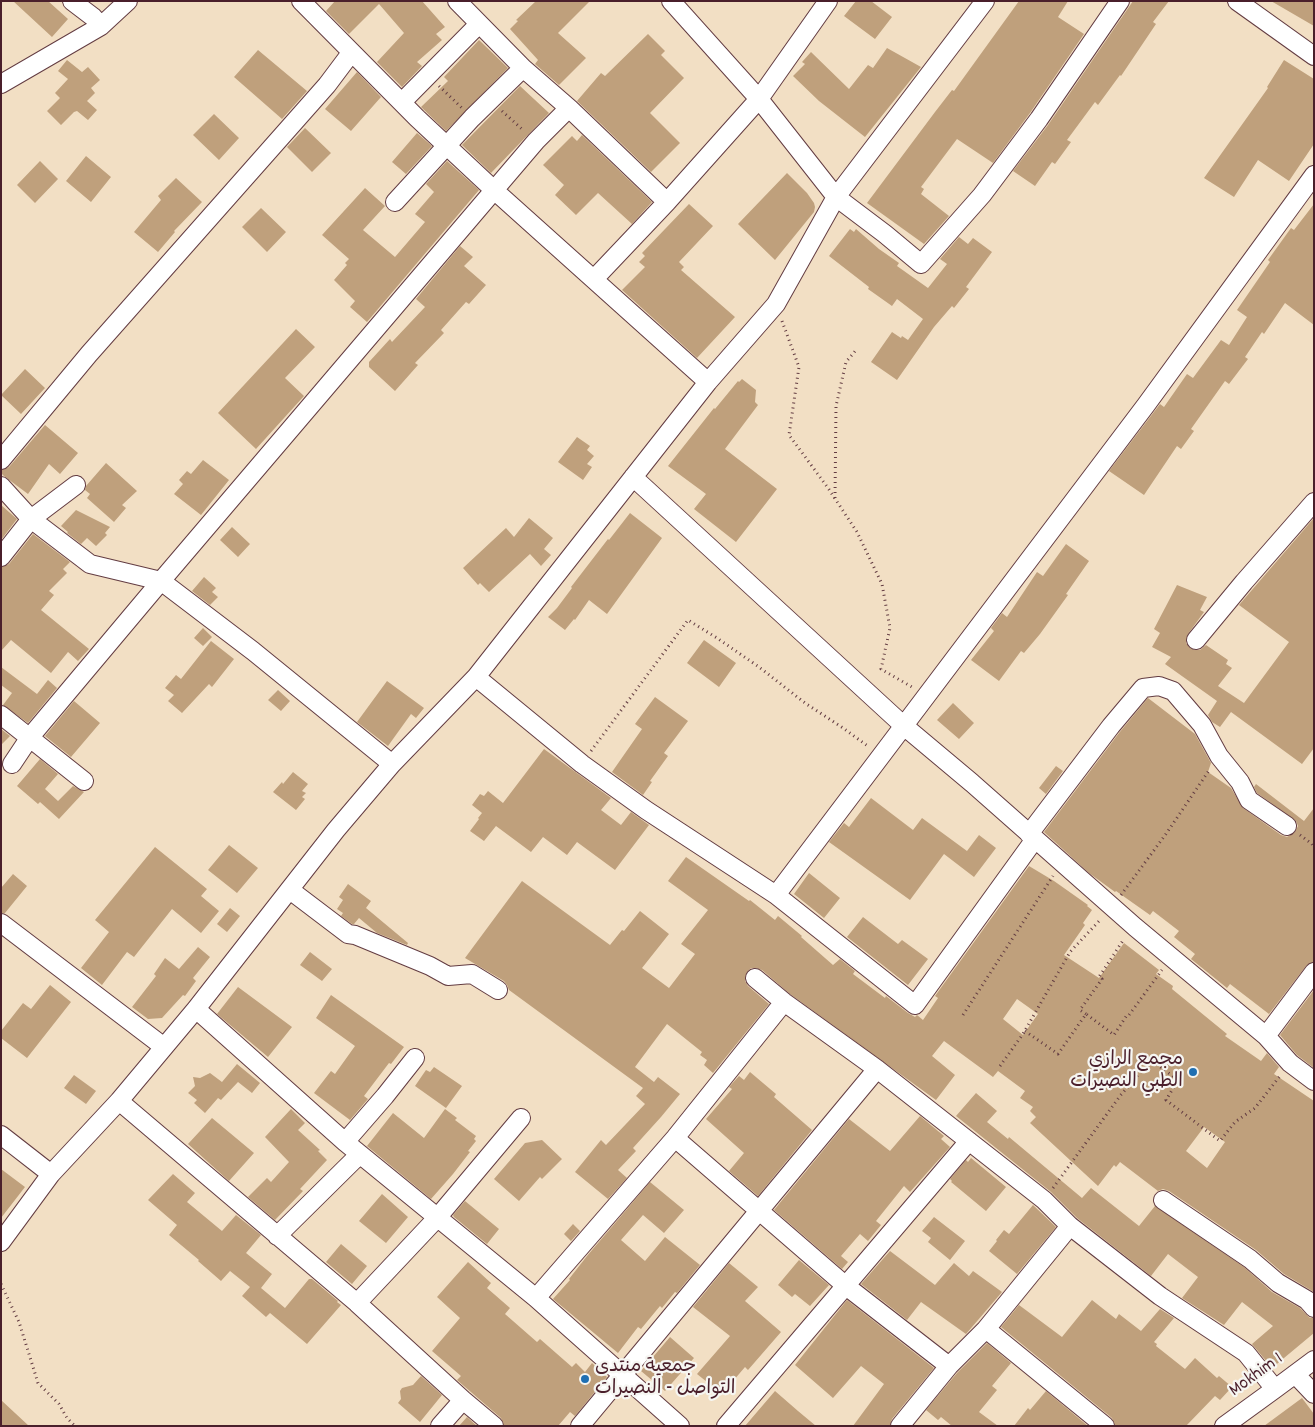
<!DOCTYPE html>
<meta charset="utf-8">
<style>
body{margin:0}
#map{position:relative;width:1315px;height:1427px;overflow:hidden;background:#f2dfc4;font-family:Dekko,sans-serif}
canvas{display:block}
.frame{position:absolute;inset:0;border:2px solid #4a1f2b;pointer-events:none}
</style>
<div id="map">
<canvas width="1315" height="1427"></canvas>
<div class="frame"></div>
</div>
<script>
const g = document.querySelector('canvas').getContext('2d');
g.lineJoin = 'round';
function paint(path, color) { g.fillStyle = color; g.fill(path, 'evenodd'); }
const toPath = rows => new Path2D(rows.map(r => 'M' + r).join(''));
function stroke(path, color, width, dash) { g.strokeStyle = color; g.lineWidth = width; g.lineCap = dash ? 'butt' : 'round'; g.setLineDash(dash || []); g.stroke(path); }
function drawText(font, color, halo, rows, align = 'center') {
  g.font = font + ' Dekko,"Playpen Sans Arabic",sans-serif'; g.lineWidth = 4.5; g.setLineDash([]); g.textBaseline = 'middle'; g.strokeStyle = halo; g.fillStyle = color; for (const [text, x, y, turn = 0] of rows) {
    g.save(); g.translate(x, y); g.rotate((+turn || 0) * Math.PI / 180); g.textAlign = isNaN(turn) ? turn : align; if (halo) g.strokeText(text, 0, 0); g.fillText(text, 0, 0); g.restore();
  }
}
paint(toPath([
 [13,1,48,1,68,19,52,37],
 [335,1,422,1,445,27,436,34,442,40,417,62,422,66,402,87,377,62,404,33,379,4,349,34,326,11],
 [536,1,590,1,558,33,586,58,559,85,535,64,538,60,510,29,518,21,516,20],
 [856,1,871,1,892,17,875,39,844,16],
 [1019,1,1068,1,1058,17,1084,34,1030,113,993,163,957,139,921,187,924,189,921,194,949,216,924,244,867,203,935,112,952,90,954,91],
 [1133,1,1169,1,1153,22,1156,24,1121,76,1120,75,1098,105,1095,102,1067,140,1071,142,1055,164,1052,162,1035,186,1013,171,1048,125],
 [1271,1,1314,1,1314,26],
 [648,34,665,51,661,55,684,78,650,113,680,143,651,172,577,101,601,73,605,76],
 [479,40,508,68,446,131,421,107,448,81,444,77],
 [887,48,921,67,865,137,819,101,793,76,805,64,802,62,811,52,849,89,868,65,873,68],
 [258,50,307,91,282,119,234,77],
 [67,60,82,72,88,67,100,80,91,88,95,93,87,101,97,110,88,120,77,111,74,112,61,125,47,111,60,98,55,93,68,79,58,71],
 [1284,60,1314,79,1314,144,1289,181,1258,160,1234,197,1204,178,1268,88,1267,87],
 [357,72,381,97,351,131,325,109],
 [520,86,549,113,491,173,462,145],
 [214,114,239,138,219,160,193,135],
 [305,128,331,153,312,172,287,147],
 [417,133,432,146,406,174,392,162],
 [582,135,652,202,632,224,598,193,576,215,555,195,564,185,543,165,572,136,577,141],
 [86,156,111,177,91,202,66,181],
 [40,161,58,179,35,203,17,185],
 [447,161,479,190,367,322,350,307,355,301,334,280,347,265,345,263,349,259,322,235,365,188,385,206,363,230,395,257,425,222,415,214,434,192,426,184],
 [787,173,807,193,814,203,815,207,814,212,775,260,738,224],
 [176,178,202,202,174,231,175,232,158,252,134,232,161,200,158,196],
 [689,204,713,226,679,262,684,267,681,270,735,317,697,358,622,290,645,267,639,262,645,256,642,253],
 [1314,204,1314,325,1285,303,1264,334,1262,332,1245,357,1248,359,1229,384,1225,381,1191,429,1194,431,1181,449,1177,446,1144,495,1109,471,1160,404,1164,407,1187,374,1193,378,1221,340,1229,345,1247,317,1237,310,1270,262,1268,260,1291,228,1294,230],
 [261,208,286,232,267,252,242,227],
 [850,229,854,232,856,229,879,249,899,263,897,266,928,288,947,264,940,259,959,237,968,244,973,238,992,252,966,287,969,289,954,308,952,306,934,327,897,380,871,362,892,332,901,338,902,336,908,340,923,319,897,299,892,306,868,289,869,287,829,256],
 [460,246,473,257,464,266,486,285,469,304,466,302,441,330,444,333,415,363,418,365,395,391,369,367,369,362,390,339,392,342,425,307,416,299],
 [296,329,315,347,285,378,304,396,256,449,218,413],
 [25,369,45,388,21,414,1,395],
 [742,379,756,390,755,402,758,405,725,449,777,489,736,542,694,509,706,494,668,466,714,408,715,409,738,381,739,382],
 [45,425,78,453,60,474,49,464,28,494,4,476,1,473,1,470,9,467],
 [577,437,590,446,587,450,594,456,587,464,592,467,583,480,558,462],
 [203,460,229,480,201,515,174,494,183,484,179,480,187,471,191,474],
 [106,463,137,491,122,505,126,508,114,522,87,498,90,494,85,490,86,486],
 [1,505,17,519,1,540],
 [76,510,110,527,105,533,107,535,96,546,87,538,81,544,67,533,68,532,61,526],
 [630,513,662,538,607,614,589,600,575,620,574,619,565,630,548,617,557,608,572,588,571,587,608,539,609,540],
 [529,518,553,538,544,549,551,555,541,566,530,554,489,592,480,583,478,585,463,568,506,528,514,537],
 [1314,518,1314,748,1302,764,1231,712,1220,727,1212,722,1208,715,1217,701,1165,664,1171,657,1152,647,1160,633,1154,629,1177,585,1207,597,1200,610,1204,612,1188,634,1186,643,1190,648,1195,650,1200,650,1206,645,1228,660,1226,664,1232,668,1218,686,1244,703,1289,642,1239,605],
 [232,527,250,544,238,557,220,540],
 [33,534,70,562,63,569,67,573,49,591,54,595,41,610,89,649,78,661,68,652,51,673,11,640,1,651,1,567,9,564],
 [1066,544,1089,561,1066,594,1068,595,1040,634,1024,653,1021,651,999,681,971,660,994,631,991,628,1002,613,1007,617,1037,572,1043,576],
 [204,577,216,588,212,592,218,597,210,605,192,591],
 [203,628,212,637,203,646,194,638],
 [704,640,736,663,719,687,687,663],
 [211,641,234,659,212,687,209,684,182,713,168,701,174,695,165,688,176,675,181,679],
 [1,667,37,694,48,680,57,688,28,723,3,705,12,693,1,685],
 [387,681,424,708,416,718,411,714,388,746,357,722],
 [278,690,290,701,281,711,268,700],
 [655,697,688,721,664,753,668,756,650,781,652,782,643,795,612,772,642,729,635,724],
 [1148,698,1195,734,1211,763,1208,772,1231,788,1243,808,1281,835,1287,837,1295,832,1298,826,1296,821,1257,793,1254,787,1256,784,1304,821,1314,808,1314,962,1306,966,1269,1014,1230,984,1227,988,1191,959,1195,954,1174,937,1179,931,1153,911,1150,915,1116,891,1115,892,1089,873,1044,832,1119,733],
 [74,701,100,723,71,757,45,736],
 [953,703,974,723,959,739,937,720],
 [1,729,10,736,1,745],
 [544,749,611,798,601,810,621,825,631,812,649,825,615,870,577,842,567,855,543,837,531,852,496,826,484,841,470,831,479,819,478,818,482,813,472,805,480,794,484,796,488,791,503,803],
 [40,759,58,774,45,789,58,801,73,786,84,792,59,819,40,802,38,804,17,786],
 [1056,766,1063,771,1046,794,1039,788],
 [293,772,308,784,302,791,306,793,302,797,305,799,296,810,273,792,282,782,283,784],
 [871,798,913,830,922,818,967,851,979,835,996,848,974,877,944,854,910,900,829,842,844,823,849,827],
 [229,845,258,868,237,893,208,870],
 [155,847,207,889,201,896,219,911,201,933,172,909,134,957,127,952,102,985,81,968,109,932,95,920],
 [686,857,749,901,750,900,775,920,778,916,802,936,801,937,833,965,840,959,855,971,853,974,885,998,886,996,908,1013,915,1017,917,1015,923,1020,938,998,935,996,1029,866,1054,881,1088,905,1087,906,1092,910,1083,923,1085,925,1064,955,1099,978,1124,943,1159,970,1156,974,1173,986,1172,989,1227,1034,1225,1036,1261,1061,1267,1053,1279,1067,1274,1074,1314,1101,1314,1292,1284,1274,1256,1250,1169,1191,1163,1189,1158,1191,1120,1162,1116,1167,1114,1165,1098,1186,1030,1123,1036,1117,1030,1111,1033,1107,1020,1098,1025,1091,998,1071,993,1077,944,1041,932,1056,955,1075,936,1100,790,994,762,970,756,968,751,968,747,972,745,981,748,986,769,1004,713,1073,704,1065,707,1060,700,1055,702,1052,667,1024,635,1067,654,1082,658,1077,680,1094,661,1117,633,1148,636,1151,618,1170,627,1178,608,1199,575,1172,601,1140,606,1145,645,1104,636,1096,643,1088,509,990,507,985,504,981,465,958,522,881,610,945,622,930,624,931,640,911,669,934,642,968,669,988,695,954,681,944,708,910,668,881],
 [1017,999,1038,1014,1023,1035,1003,1019],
 [1204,1127,1225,1142,1207,1168,1186,1151],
 [809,873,840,898,824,918,794,894],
 [13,874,27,886,5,913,1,913,1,888],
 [348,884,371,901,366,908,408,943,407,945,377,933,359,918,354,924,352,924,341,916,343,913,337,909,343,900,339,897],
 [230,908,240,916,227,932,217,924],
 [863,917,898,944,902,940,928,959,908,985,847,937],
 [198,947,210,957,193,978,196,981,185,996,183,995,162,1018,148,1019,132,1007,156,976,154,974,165,958,179,969],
 [310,952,332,969,322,981,300,965],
 [50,985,71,1002,27,1058,1,1038,1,1031,23,1003,31,1009],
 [238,987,292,1027,268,1057,217,1014],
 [1314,990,1314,1068,1297,1055,1280,1035],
 [331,995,404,1047,391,1064,389,1063,364,1096,368,1099,350,1120,314,1093,331,1071,335,1074,355,1046,316,1018],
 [237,1064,260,1083,252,1093,238,1082,221,1100,218,1098,205,1113,194,1103,197,1100,188,1093,195,1086,193,1077,200,1078,210,1073,222,1082],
 [434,1067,462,1086,446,1108,415,1086,426,1070,430,1072],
 [750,1072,776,1094,774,1097,812,1130,758,1196,729,1171,744,1153,706,1119,732,1089,729,1087,739,1076,744,1080],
 [74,1075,96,1091,86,1104,64,1088],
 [976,1093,997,1111,987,1122,1008,1139,1009,1137,1082,1198,1091,1188,1139,1226,1155,1206,1244,1267,1272,1292,1300,1308,1310,1318,1314,1318,1314,1333,1272,1368,1252,1344,1273,1326,1242,1302,1224,1325,1182,1298,1198,1277,1168,1254,1151,1276,1077,1218,1051,1192,956,1116],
 [291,1109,305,1123,298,1130,320,1150,318,1151,327,1160,300,1189,303,1191,275,1220,248,1197,267,1178,271,1182,289,1162,265,1137],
 [445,1109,457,1118,455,1120,476,1136,474,1139,476,1141,468,1151,470,1152,453,1174,431,1199,367,1146,393,1113,424,1138],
 [920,1116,944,1136,941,1139,950,1147,910,1192,904,1186,876,1221,881,1225,868,1241,860,1234,841,1256,848,1262,842,1269,774,1210,849,1119,890,1151],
 [212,1118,254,1153,229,1181,188,1144],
 [542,1140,562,1159,542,1179,540,1177,519,1201,494,1179,525,1143],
 [971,1158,1006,1187,986,1211,951,1182,952,1181,950,1179,966,1160,968,1162],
 [1,1169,25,1187,1,1218],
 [173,1174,195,1193,187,1202,222,1231,236,1215,261,1235,246,1253,272,1274,261,1288,285,1308,309,1279,312,1279,338,1301,337,1302,341,1305,307,1344,270,1313,266,1317,242,1296,250,1287,230,1271,221,1281,198,1261,199,1260,169,1235,177,1225,148,1200],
 [650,1182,684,1210,664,1233,643,1215,621,1240,645,1261,665,1237,700,1265,677,1293,675,1292,662,1308,660,1306,641,1329,638,1327,618,1353,553,1299,570,1280,569,1279,587,1256],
 [382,1194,408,1217,386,1243,359,1221],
 [465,1201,499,1229,487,1244,454,1217,453,1215],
 [1033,1205,1056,1227,1017,1274,989,1251,997,1241,996,1240,1004,1230,1009,1234],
 [934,1217,965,1241,950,1260,928,1242,931,1238,922,1231],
 [573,1224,580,1231,571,1241,564,1234],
 [341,1244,367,1266,352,1284,326,1262],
 [890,1251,935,1285,954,1263,969,1276,973,1271,1002,1292,966,1334,921,1302,907,1320,861,1284],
 [799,1260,829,1285,810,1306,795,1294,792,1297,778,1285],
 [468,1262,491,1283,487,1288,510,1308,505,1314,537,1342,540,1339,572,1367,576,1363,585,1372,592,1363,607,1377,575,1416,570,1412,558,1426,504,1426,501,1418,457,1380,461,1376,432,1351,460,1318,437,1297],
 [729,1263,758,1287,745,1301,781,1332,748,1370,745,1367,722,1394,697,1374,730,1336,693,1307],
 [847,1300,934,1368,892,1419,890,1426,853,1426,884,1384,861,1366,833,1398,795,1365],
 [1092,1300,1116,1319,1119,1314,1141,1331,1160,1309,1174,1318,1154,1342,1157,1344,1156,1346,1185,1369,1195,1358,1217,1378,1219,1376,1232,1387,1220,1400,1215,1396,1186,1426,1115,1426,1112,1418,1001,1327,1019,1305,1062,1337],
 [670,1337,694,1358,665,1391,641,1371],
 [987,1343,1011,1363,992,1386,997,1390,979,1412,998,1426,952,1426,941,1417,938,1420,926,1410,957,1373],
 [421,1376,442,1395,420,1422,398,1403,401,1399,400,1391,402,1388,413,1385],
 [775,1391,798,1411,816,1426,745,1426],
 [1046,1391,1088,1426,1014,1426,1028,1408,1030,1410],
 [1302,1398,1314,1414,1314,1426,1264,1426],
 [1,1400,29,1426,1,1426],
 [467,1417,477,1426,459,1426]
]), '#bfa07c');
const minor = toPath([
 [72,1,93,17,101,26],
 [301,1,417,118,494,190,708,382],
 [457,1,523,68,569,108,667,202],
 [671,1,759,99,836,197,885,234,921,264,982,195,1039,119,1120,1],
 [1237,1,1314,56],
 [1,84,101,26,128,1],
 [402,102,478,25],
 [395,202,472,118,523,68],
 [594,279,667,202,759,99,828,1],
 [1,460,89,354,327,85,351,53],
 [633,477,904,726,972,783,1135,927,1266,1036,1290,1063,1314,1081],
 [1,486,31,519,90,564,161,581,253,651,392,764],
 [1,557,31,519,76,485],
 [1196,640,1244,582,1314,502],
 [476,677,582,764,646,810,776,895,915,1005,1035,839],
 [1,715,84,781],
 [12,764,30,737,161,581,536,141,569,108],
 [1029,834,1111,726,1143,688,1159,686,1173,691,1202,725,1219,756,1240,782,1249,800,1287,826],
 [290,890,348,934,355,935,430,966,448,976,472,974,498,990],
 [776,895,1146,405,1314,175],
 [1,923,164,1047],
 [755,978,784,1002,877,1069,1044,1200,1070,1226,1160,1296,1246,1353,1275,1389],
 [196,1009,345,1142,536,1298,680,1426],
 [1266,1036,1314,972],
 [119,1101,357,1303,463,1400,494,1426],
 [1,1135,51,1174],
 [675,1138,846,1286,949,1366],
 [345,1142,385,1096,415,1058],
 [1163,1200,1250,1259,1278,1283,1307,1300,1314,1308],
 [277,1236,360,1154],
 [1,1242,51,1174,119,1101,196,1009,336,830,392,764,476,677,708,382,776,304,836,197,985,1],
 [536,1298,675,1138,784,1002],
 [357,1303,437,1218,521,1118],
 [986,1329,1105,1426],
 [1295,1374,1314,1394],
 [440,1426,463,1400],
 [580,1426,877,1069],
 [726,1426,969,1141],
 [900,1426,949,1366,986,1329,1070,1226],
 [1224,1426,1275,1389,1314,1360]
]);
stroke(minor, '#633c42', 20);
stroke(toPath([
 [439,86,462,108],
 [502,111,523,130],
 [782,321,799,367,789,435,828,488,857,532,882,584,890,628,881,669,912,687],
 [835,498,836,406,846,362,856,350],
 [591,751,688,620,717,638,759,667,805,703,843,728,869,747],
 [1300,835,1312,844,1314,848],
 [1121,895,1166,834,1210,769],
 [1086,1014,1080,1010,1102,979,1099,977,1124,939],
 [963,1015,1053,876],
 [1025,1031,1058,1054,1086,1014,1114,1035,1127,1015,1129,1015,1162,970],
 [1000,1066,1023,1034,1070,952,1101,919],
 [1053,1188,1120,1096,1142,1070,1146,1070,1155,1063,1178,1080,1166,1100,1220,1141,1235,1122,1255,1108,1280,1076],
 [1,1284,19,1322,38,1383,59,1404,67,1418,75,1426]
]), '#633c42', 3, [1, 4]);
stroke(minor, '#fff', 18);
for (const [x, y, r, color] of [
 [1193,1072,5,"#1f6fb2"],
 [585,1379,5,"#1f6fb2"]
]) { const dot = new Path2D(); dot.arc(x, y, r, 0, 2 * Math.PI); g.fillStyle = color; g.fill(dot); stroke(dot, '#f6f6f2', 2); }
drawText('19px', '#4a1f2b', '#f6f6f2', [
 ["مجمع الرازي",1183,1061],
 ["الطبي النصيرات",1183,1083],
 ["جمعية منتدى",595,1368,"left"],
 ["التواصل - النصيرات",595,1390,"left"]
], 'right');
drawText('19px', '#4a1f2b', '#f6f6f2', [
 ["Mokhim 1",1257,1376,-36]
]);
</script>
